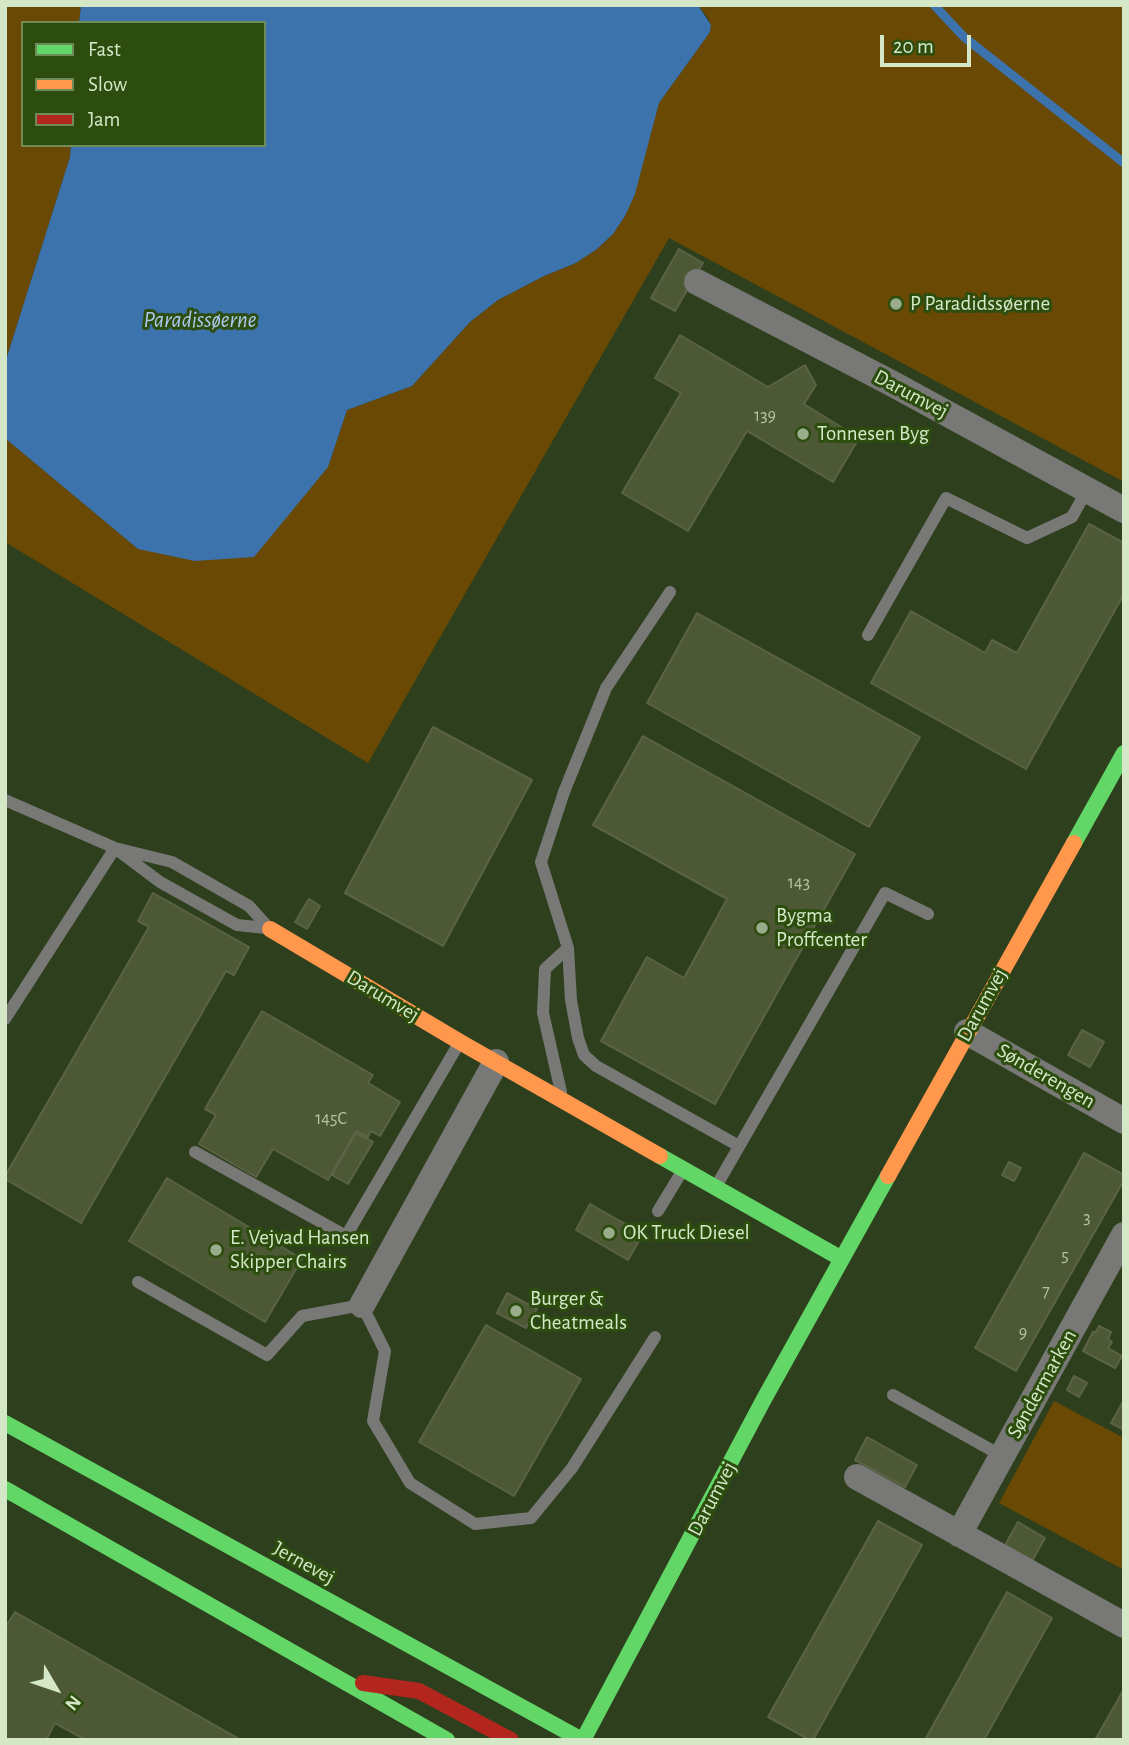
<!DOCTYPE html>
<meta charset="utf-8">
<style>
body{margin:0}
#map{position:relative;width:1129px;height:1745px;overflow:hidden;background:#2d3f1c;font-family:"Alegreya Sans",sans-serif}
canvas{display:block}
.frame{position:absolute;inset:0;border:7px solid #d4e8c7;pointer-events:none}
.legend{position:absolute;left:21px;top:21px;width:245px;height:126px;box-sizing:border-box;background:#2c4d0e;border:2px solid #6f8b58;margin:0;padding:9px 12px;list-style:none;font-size:21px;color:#d4e8c7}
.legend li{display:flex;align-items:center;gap:14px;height:35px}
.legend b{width:35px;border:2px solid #6f8b58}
.north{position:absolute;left:21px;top:1654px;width:70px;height:70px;-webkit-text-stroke:5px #2c4d0e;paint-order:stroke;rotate:129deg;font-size:19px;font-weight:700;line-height:28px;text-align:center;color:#d4e8c7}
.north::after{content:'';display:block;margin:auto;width:24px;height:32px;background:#d4e8c7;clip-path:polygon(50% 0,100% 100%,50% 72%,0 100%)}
.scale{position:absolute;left:880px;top:35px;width:91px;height:32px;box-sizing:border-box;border:4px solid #d4e8c7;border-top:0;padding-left:9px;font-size:21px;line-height:24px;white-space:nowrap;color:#d4e8c7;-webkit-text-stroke:5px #2c4d0e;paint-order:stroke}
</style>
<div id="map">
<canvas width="1129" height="1745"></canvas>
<div class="frame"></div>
<ul class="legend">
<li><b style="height:9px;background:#63d668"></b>Fast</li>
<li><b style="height:9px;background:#ff974d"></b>Slow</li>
<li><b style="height:9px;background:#b3261e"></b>Jam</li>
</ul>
<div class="north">N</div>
<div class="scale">20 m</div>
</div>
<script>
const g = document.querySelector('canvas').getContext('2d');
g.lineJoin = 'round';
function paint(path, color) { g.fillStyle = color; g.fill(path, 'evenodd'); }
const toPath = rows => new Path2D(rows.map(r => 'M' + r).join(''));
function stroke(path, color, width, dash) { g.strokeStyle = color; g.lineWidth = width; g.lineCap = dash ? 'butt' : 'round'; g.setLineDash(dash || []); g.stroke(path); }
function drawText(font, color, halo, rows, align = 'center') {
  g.font = font + ' "Alegreya Sans",sans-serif'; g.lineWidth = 6; g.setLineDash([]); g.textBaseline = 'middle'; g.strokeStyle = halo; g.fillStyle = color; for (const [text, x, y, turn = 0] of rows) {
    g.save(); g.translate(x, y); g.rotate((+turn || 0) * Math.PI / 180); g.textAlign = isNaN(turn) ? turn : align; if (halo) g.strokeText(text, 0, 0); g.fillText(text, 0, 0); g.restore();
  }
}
paint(toPath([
 [5,5,81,5,79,23,23,23,23,145,71,145,70,157,5,363],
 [698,5,1124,5,1124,482,669,238,368,763,5,542,5,432,6,439,138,549,328,467,347,410,412,386,470,322,498,300,544,276,576,263,597,249,613,234,625,216,659,103,710,32,711,25,708,18],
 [1054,1401,1124,1438,1124,1570,999,1503]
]), '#694904');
paint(toPath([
 [81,5,698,5,711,25,710,32,659,103,635,194,625,216,613,234,597,249,576,263,544,276,498,300,470,322,412,386,347,410,328,467,254,557,195,561,138,549,6,439,5,363,70,157,71,145,264,145,264,23,79,23]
]), '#3d73ac');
stroke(toPath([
 [934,5,964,37,1124,163]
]), '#3d73ac', 9);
const building = toPath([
 [679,249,703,263,675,311,651,298,679,249],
 [680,335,768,387,805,365,816,385,804,404,859,438,833,482,747,431,688,531,622,493,681,393,655,378,680,335],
 [1089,524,1124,543,1124,594,1026,769,871,683,911,611,985,653,992,640,1017,653,1089,524],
 [697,613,920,737,869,827,647,703,697,613],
 [433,727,532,780,443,946,345,893,433,727],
 [643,736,855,854,715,1104,601,1041,647,957,684,978,727,899,593,825,643,736],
 [153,893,249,947,234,975,226,971,81,1223,5,1179,5,1176,149,927,138,921,153,893],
 [309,899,320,906,307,929,295,922,309,899],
 [262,1011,373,1075,368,1083,400,1102,380,1136,371,1131,368,1137,356,1131,328,1180,273,1149,256,1177,199,1144,216,1115,205,1109,262,1011],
 [1082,1030,1104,1042,1090,1067,1068,1055,1082,1030],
 [356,1133,373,1142,348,1184,332,1175,356,1133],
 [1084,1153,1124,1175,1124,1180,1016,1371,975,1348,1084,1153],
 [1009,1162,1021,1168,1014,1181,1002,1175,1009,1162],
 [167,1178,302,1259,265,1322,129,1241,167,1178],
 [590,1204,643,1234,628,1260,576,1230,590,1204],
 [507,1293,537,1309,526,1328,497,1313,507,1293],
 [486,1325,581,1379,514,1496,419,1442,486,1325],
 [1099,1326,1111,1332,1108,1339,1112,1342,1108,1348,1122,1356,1115,1368,1083,1351,1093,1332,1096,1332,1099,1326],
 [1074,1376,1087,1383,1079,1397,1067,1390,1074,1376],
 [1124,1400,1124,1430,1111,1423,1124,1400],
 [867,1437,917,1465,905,1487,855,1460,867,1437],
 [878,1521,922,1545,813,1740,810,1740,768,1717,878,1521],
 [1018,1522,1045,1538,1032,1561,1005,1545,1018,1522],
 [1007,1592,1052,1618,984,1740,925,1740,1007,1592],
 [15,1612,241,1740,86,1740,55,1723,46,1740,5,1740,5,1628,15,1612],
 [1124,1689,1124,1740,1095,1740,1124,1689]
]);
paint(building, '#4d5835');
stroke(building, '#5a6345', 2);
stroke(toPath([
 [670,592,606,688,564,792,541,862,568,948,571,1000,578,1038,584,1055,596,1066,739,1146],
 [868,635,946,498,1027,538,1072,517,1087,490],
 [5,800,115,848,172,862,249,906,267,926],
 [120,852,160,882,237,925,266,928],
 [5,1019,115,848],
 [561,1092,543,1013,545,969,568,948],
 [195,1152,346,1236,458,1045],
 [718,1183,885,893,928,914],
 [658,1211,681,1173],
 [138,1282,267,1355,302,1316,362,1305,385,1351,373,1421,410,1483,475,1524,531,1518,572,1468,655,1337],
 [893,1395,1002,1456]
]), '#787876', 12);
stroke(toPath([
 [697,282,893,384,1124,510],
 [967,1032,1124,1121],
 [362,1305,496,1062],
 [857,1477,1124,1625],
 [959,1534,1124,1235]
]), '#787876', 26);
stroke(toPath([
 [1074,843,1124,753],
 [660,1156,842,1259],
 [5,1423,582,1740],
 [5,1489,447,1740],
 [583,1740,764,1399,888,1176]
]), '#63d668', 16);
stroke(toPath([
 [270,929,460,1042,660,1156],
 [888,1176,1074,843]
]), '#ff974d', 16);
stroke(toPath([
 [363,1683,419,1691,511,1740]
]), '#b3261e', 16);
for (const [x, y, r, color] of [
 [896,304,7,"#9aad8b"],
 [803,434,7,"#9aad8b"],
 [762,928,7,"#9aad8b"],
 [609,1233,7,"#9aad8b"],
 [216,1250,7,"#9aad8b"],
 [516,1311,7,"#9aad8b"]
]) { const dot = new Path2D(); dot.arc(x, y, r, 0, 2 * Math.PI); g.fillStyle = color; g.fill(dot); stroke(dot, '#2c4d0e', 2.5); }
drawText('18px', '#b2c4a2', null, [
 ["139",765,416],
 ["143",799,883],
 ["145C",331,1119],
 ["3",1087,1218],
 ["5",1065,1256],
 ["7",1046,1292],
 ["9",1023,1333]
]);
drawText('21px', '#d4e8c7', '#2c4d0e', [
 ["P Paradidssøerne",910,304],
 ["Tonnesen Byg",817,434],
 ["Bygma",776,916],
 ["Proffcenter",776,940],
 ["OK Truck Diesel",623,1233],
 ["E. Vejvad Hansen",230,1238],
 ["Skipper Chairs",230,1262],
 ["Burger &",530,1299],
 ["Cheatmeals",530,1323]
], 'left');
drawText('21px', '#d4e8c7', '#2c4d0e', [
 ["Darumvej",911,394,28],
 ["Darumvej",383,996,31],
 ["Darumvej",982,1005,-61],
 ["Sønderengen",1046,1076,30],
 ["Søndermarken",1042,1384,-61],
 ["Darumvej",712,1499,-62],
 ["Jernevej",304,1563,29]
]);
drawText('italic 23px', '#acc9ed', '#2c4d0e', [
 ["Paradissøerne",200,320]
]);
</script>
